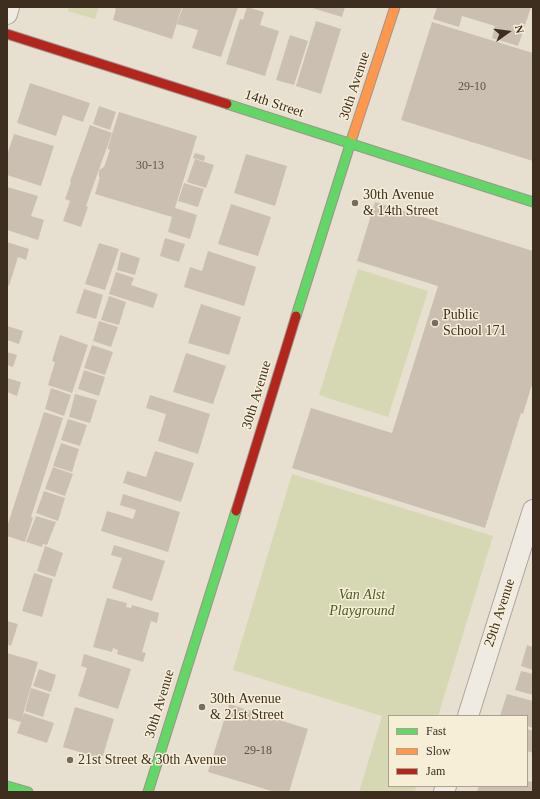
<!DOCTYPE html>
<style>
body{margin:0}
#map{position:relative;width:540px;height:799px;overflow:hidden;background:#e7e0d1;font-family:"Times New Roman",serif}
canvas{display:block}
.frame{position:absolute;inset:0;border:8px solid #3d2e20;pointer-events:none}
.legend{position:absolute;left:388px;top:715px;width:140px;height:72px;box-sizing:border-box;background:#f7eed8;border:1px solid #ada18e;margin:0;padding:5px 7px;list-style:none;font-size:12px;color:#3d2e20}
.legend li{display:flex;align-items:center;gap:8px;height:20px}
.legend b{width:20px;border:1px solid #ada18e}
.north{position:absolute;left:488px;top:12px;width:40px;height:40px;-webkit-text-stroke:3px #f7eed8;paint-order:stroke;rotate:76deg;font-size:11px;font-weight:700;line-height:16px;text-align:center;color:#3d2e20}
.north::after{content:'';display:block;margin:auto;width:14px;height:18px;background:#3d2e20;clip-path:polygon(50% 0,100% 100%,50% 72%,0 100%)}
</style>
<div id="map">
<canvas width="540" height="799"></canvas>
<div class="frame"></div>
<ul class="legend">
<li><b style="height:5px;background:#63d668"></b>Fast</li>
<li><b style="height:5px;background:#ff974d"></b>Slow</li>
<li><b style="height:5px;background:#b3261e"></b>Jam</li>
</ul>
<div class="north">N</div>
</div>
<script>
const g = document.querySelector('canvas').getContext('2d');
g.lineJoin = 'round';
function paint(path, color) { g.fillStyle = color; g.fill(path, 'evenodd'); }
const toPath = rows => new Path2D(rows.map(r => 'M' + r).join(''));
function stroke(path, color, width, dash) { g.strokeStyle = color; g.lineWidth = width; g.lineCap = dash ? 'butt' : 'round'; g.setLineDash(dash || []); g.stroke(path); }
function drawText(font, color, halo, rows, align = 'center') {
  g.font = font + ' "Times New Roman",serif'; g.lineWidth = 3; g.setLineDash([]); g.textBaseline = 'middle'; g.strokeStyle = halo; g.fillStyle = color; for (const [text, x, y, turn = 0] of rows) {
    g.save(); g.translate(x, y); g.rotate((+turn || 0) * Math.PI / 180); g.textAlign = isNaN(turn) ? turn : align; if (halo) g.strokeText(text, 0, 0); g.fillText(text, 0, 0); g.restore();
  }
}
paint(toPath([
 [69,7,99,7,95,19,68,11],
 [358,269,428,291,388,417,319,395],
 [292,474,493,536,438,716,389,716,389,786,416,786,415,792,359,792,382,716,233,670]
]), '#d6d7b3');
paint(toPath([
 [115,7,182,7,172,39,113,20,116,9,115,9],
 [183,7,238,7,221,57,192,48,198,30,177,24],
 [247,7,264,12,260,25,279,31,265,76,226,64,240,19,243,20],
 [309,7,345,7,342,17],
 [437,7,531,7,518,46,492,38,495,26,462,16,459,27,433,19],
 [316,21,341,29,321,94,296,86],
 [432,22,533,53,533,161,401,120],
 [290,35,308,41,294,85,276,80],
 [30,83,90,103,83,122,63,115,56,136,17,123],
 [99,106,116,112,110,130,93,124],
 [119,112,197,136,175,208,197,215,190,239,168,232,172,217,95,194,100,177,99,177,99,170,104,167,110,150,108,149,108,147],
 [90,125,112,133,86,206,88,207,81,227,63,221,70,201,65,199,71,182,70,181,73,173],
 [14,134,54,146,41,186,7,175,7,155],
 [195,153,205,156,204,161,193,158],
 [246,154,287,166,275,206,234,193],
 [195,159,214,165,206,188,187,182],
 [184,183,204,189,198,207,178,201],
 [7,187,38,196,31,216,44,220,38,240,7,230],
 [375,202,533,251,533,381,523,414,521,413,485,528,292,468,311,408,392,433,438,286,357,261],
 [231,204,271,217,258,256,218,244],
 [165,238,185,244,179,262,160,256],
 [7,242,29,249,26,260,18,257,9,286,7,285],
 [99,243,119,249,105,290,85,284],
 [208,251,256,267,244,306,184,287,190,267,202,271],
 [121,252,140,258,135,275,117,270],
 [116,272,134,278,131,285,158,294,153,308,109,294],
 [84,289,103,295,96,319,76,313],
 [109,296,126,302,119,325,101,320],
 [201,304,241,317,229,355,188,343],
 [99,321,118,327,111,347,93,341],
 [7,326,23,331,19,344,7,340],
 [60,335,88,345,72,393,48,385,55,362,52,361],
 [92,345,113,352,105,375,84,368],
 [7,352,17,355,13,367,7,365],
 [186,353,226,366,213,404,173,392],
 [84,370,105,377,99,396,78,389],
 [7,378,21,382,17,396,7,392],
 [51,388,71,395,64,416,45,409],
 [75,394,97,400,90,423,69,417],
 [150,395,210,414,198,454,158,441,166,414,146,408],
 [44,412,63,418,31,517,33,518,25,542,7,536,7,527],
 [68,419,87,425,80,446,61,440],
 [61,443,79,449,72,472,53,466],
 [155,451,194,463,181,502,123,483,127,471,146,477],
 [53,467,73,474,65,496,45,489],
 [44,491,65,498,58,521,36,513],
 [123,494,180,512,168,552,101,531,107,511,133,519,136,510,120,505],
 [36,516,56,522,47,545,43,544,42,547,26,542],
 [114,545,165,561,152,601,112,588,122,558,111,555],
 [45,546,63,553,55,577,37,571],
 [34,573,53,579,42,617,22,611],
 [107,598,127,603,126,607,131,608,132,605,159,613,157,623,151,621,142,652,146,653,143,662,117,654,118,650,113,648,112,652,93,647],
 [7,621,18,624,11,646,7,644],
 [527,645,533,647,533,670,521,666],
 [7,653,38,662,22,718,24,713,54,723,47,743,17,733,21,722,7,718],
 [84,654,131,669,118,709,78,696,87,668,81,666],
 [39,669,56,675,51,692,33,686],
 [521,671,533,674,533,695,515,690],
 [31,688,50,694,43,717,25,711],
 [507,694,533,701,533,728,527,726,527,716,500,716],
 [229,704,308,729,289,792,275,792,208,772],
 [75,707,114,719,102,759,63,747],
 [527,729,533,731,533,753,527,751],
 [527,781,533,782,533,792,477,792,479,786,527,786]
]), '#cbbfb2');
const street = toPath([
 [7,14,9,7],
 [468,716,533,510],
 [444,792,446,786]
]);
const fast = toPath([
 [227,104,533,202],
 [296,316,353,135],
 [7,786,28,792],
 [148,792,236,511]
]);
const slow = toPath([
 [353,135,395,7]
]);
const jam = toPath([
 [7,34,227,104],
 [236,511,296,316]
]);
stroke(street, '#ada599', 22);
stroke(fast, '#9c958a', 11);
stroke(slow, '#9c958a', 11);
stroke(jam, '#9c958a', 11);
stroke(street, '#efebe3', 20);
stroke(fast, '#63d668', 9);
stroke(slow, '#ff974d', 9);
stroke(jam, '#b3261e', 9);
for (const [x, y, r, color] of [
 [355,203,4,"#786c5e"],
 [435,323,4,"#786c5e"],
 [202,707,4,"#786c5e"],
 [70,760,4,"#786c5e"]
]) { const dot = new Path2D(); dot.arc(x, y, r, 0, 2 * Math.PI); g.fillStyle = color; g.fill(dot); stroke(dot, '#f7eed8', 1.5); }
drawText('12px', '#605244', null, [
 ["29-10",472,87],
 ["30-13",150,166],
 ["29-18",258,751]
]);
drawText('14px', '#3d2e20', '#f7eed8', [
 ["30th Avenue",355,86,-72],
 ["14th Street",274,104,18],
 ["30th Avenue",257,395,-73],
 ["29th Avenue",500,613,-72],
 ["30th Avenue",160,704,-73]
]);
drawText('14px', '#3d2e20', '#f7eed8', [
 ["30th Avenue",363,195],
 ["& 14th Street",363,211],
 ["Public",443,315],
 ["School 171",443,331],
 ["30th Avenue",210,699],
 ["& 21st Street",210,715],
 ["21st Street & 30th Avenue",78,760]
], 'left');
drawText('italic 14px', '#4d5a26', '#f7eed8', [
 ["Van Alst",362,595],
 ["Playground",362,611]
]);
</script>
